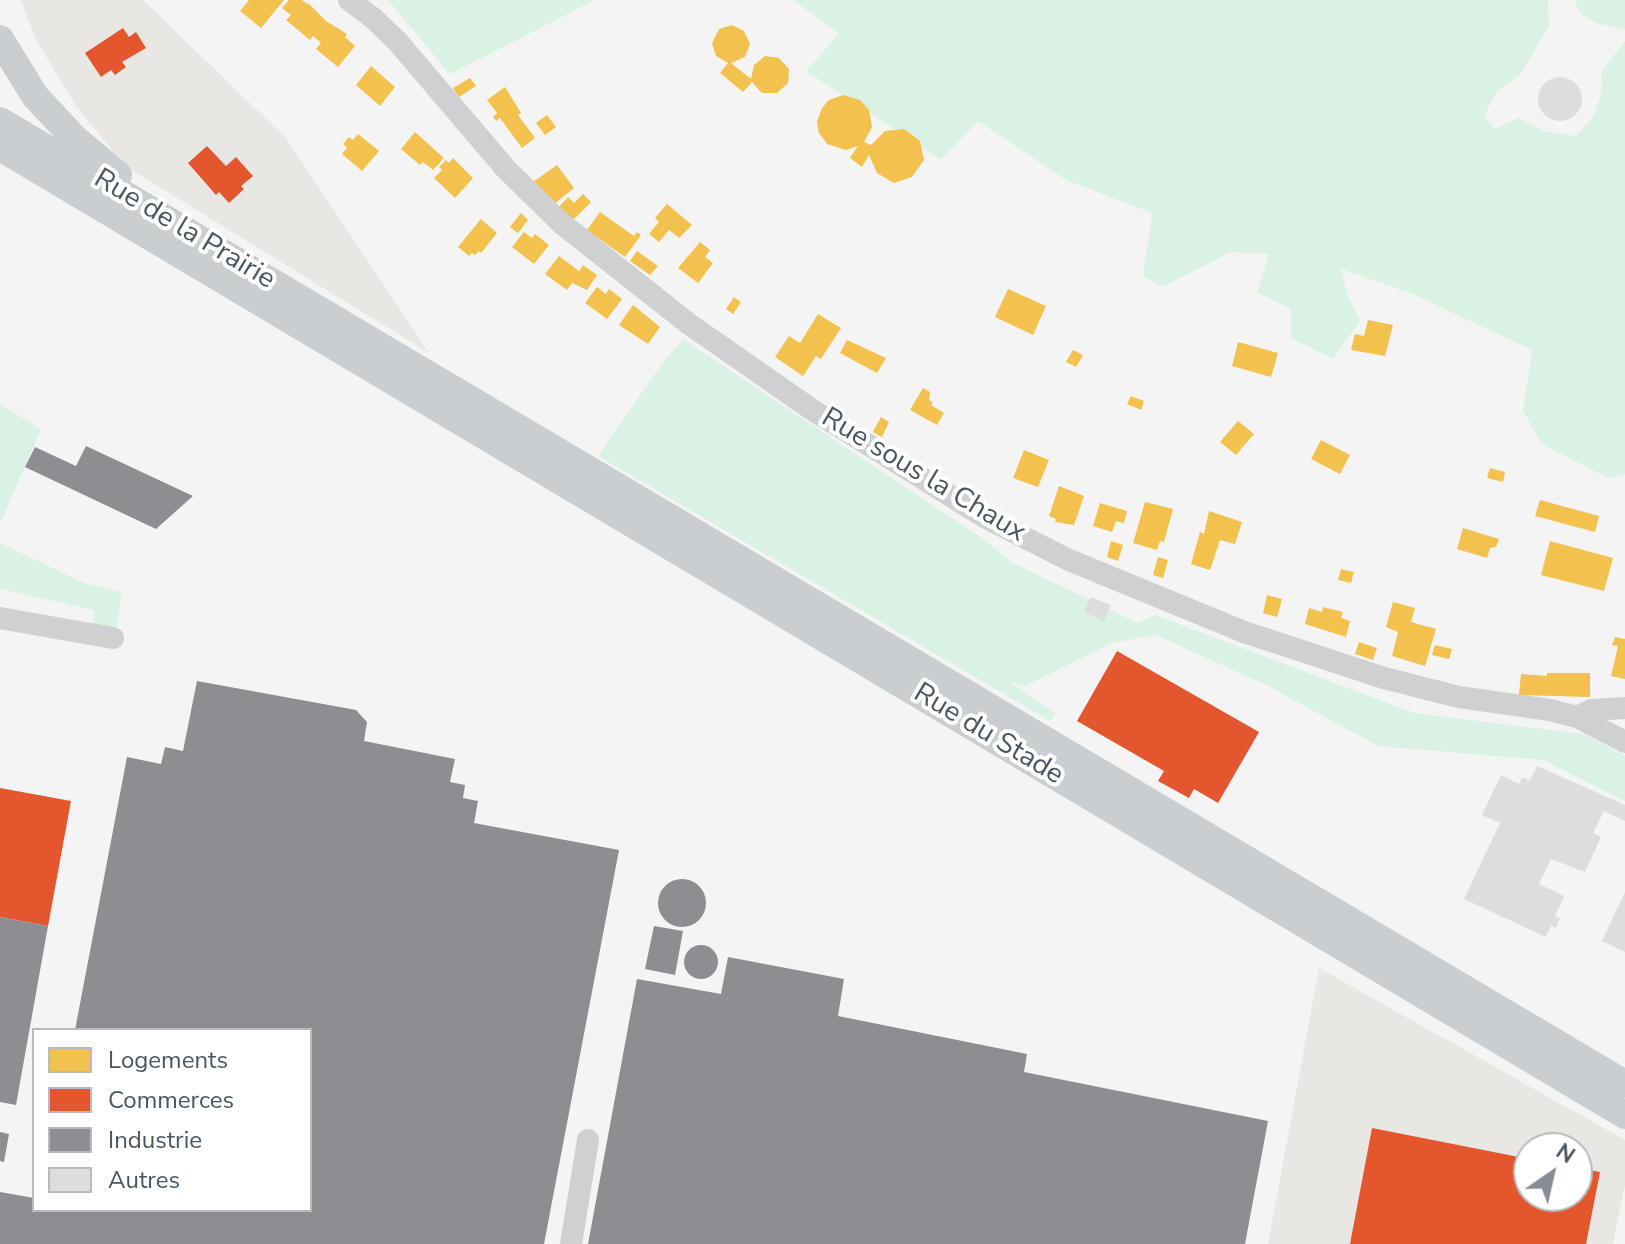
<!DOCTYPE html>
<style>
body{margin:0}
#map{position:relative;width:1625px;height:1244px;overflow:hidden;background:#f4f4f4;font-family:"Nunito Sans",sans-serif}
canvas{display:block}
.legend{position:absolute;left:32px;top:1028px;width:280px;height:184px;box-sizing:border-box;background:#fff;border:2px solid #b7bbc0;margin:0;padding:10px 14px;list-style:none;font-size:24px;color:#4a5661}
.legend li{display:flex;align-items:center;gap:16px;height:40px}
.legend b{width:40px;border:2px solid #b7bbc0}
.north{position:absolute;left:1513px;top:1132px;width:80px;height:80px;box-sizing:border-box;background:#fff;border:2px solid #b7bbc0;border-radius:50%;rotate:34deg;font-size:22px;font-weight:700;line-height:32px;text-align:center;color:#4a5661}
.north::after{content:'';display:block;margin:auto;width:28px;height:36px;background:#868d94;clip-path:polygon(50% 0,100% 100%,50% 72%,0 100%)}
</style>
<div id="map">
<canvas width="1625" height="1244"></canvas>
<ul class="legend">
<li><b style="height:22px;background:#f2c14e"></b>Logements</li>
<li><b style="height:22px;background:#e4572e"></b>Commerces</li>
<li><b style="height:22px;background:#8d8d92"></b>Industrie</li>
<li><b style="height:22px;background:#ddddde"></b>Autres</li>
</ul>
<div class="north">N</div>
</div>
<script>
const g = document.querySelector('canvas').getContext('2d');
g.lineJoin = 'round';
function paint(path, color) { g.fillStyle = color; g.fill(path, 'evenodd'); }
const toPath = rows => new Path2D(rows.map(r => 'M' + r).join(''));
function stroke(path, color, width, dash) { g.strokeStyle = color; g.lineWidth = width; g.lineCap = dash ? 'butt' : 'round'; g.setLineDash(dash || []); g.stroke(path); }
function drawText(font, color, halo, rows, align = 'center') {
  g.font = font + ' "Nunito Sans",sans-serif'; g.lineWidth = 8; g.setLineDash([]); g.textBaseline = 'middle'; g.strokeStyle = halo; g.fillStyle = color; for (const [text, x, y, turn = 0] of rows) {
    g.save(); g.translate(x, y); g.rotate((+turn || 0) * Math.PI / 180); g.textAlign = isNaN(turn) ? turn : align; if (halo) g.strokeText(text, 0, 0); g.fillText(text, 0, 0); g.restore();
  }
}
paint(toPath([
 [21,0,143,0,285,137,429,353,125,166,76,106,36,40],
 [1319,968,1625,1140,1625,1185,1613,1244,1268,1244],
 [1529,1148,1577,1148,1577,1196,1529,1196]
]), '#e8e7e3');
paint(toPath([
 [388,0,595,0,450,74],
 [793,0,1548,0,1549,25,1521,74,1497,91,1484,116,1495,129,1518,118,1544,131,1576,136,1594,116,1602,90,1601,72,1625,41,1625,474,1610,479,1542,444,1523,411,1532,350,1411,293,1341,269,1347,294,1360,321,1333,359,1291,338,1291,309,1257,292,1269,254,1230,252,1163,287,1143,276,1152,213,1066,180,978,121,941,160,806,71,839,34],
 [1574,0,1625,0,1625,30,1596,23,1581,14],
 [683,339,985,540,1011,562,1138,623,1155,615,1414,713,1584,734,1625,756,1625,801,1543,760,1378,746,1268,686,1156,635,1112,643,1023,687,1007,680,1056,714,1050,721,598,456,659,368],
 [0,404,41,429,0,524],
 [0,543,84,583,122,592,116,629,93,625,94,610,0,589]
]), '#d9f2e3');
paint(toPath([
 [249,0,284,0,261,28,240,11],
 [289,0,302,0,307,4,308,3,326,21,347,34,345,37,355,46,338,67,316,49,321,43,313,36,310,40,286,20,291,15,282,8],
 [732,25,744,31,750,44,745,57,731,63,751,79,754,65,765,56,779,58,789,69,788,83,777,93,762,93,752,82,743,92,720,73,728,63,716,56,712,43,719,29],
 [371,66,395,87,380,106,356,85],
 [470,78,476,86,459,97,453,88],
 [505,87,521,113,518,115,535,138,522,148,500,118,496,121,493,117,497,113,487,100],
 [843,95,860,100,869,110,872,127,864,142,871,145,885,131,904,129,920,141,924,160,912,177,894,183,877,173,869,155,862,167,850,158,858,146,846,150,827,144,819,133,817,122,822,108,829,100],
 [547,115,556,127,545,135,536,123],
 [415,132,444,158,433,170,423,162,420,165,401,149],
 [358,134,379,151,362,171,342,154,347,148,343,144,349,137,353,140],
 [453,158,473,178,455,198,434,178,442,170,439,167,446,160,449,163],
 [557,165,574,188,549,208,530,184],
 [583,194,591,202,572,221,557,209,568,197,574,203],
 [667,204,692,225,679,238,669,230,659,242,649,234,659,222,655,218],
 [600,212,634,236,637,232,641,235,625,257,587,230],
 [521,213,528,220,518,233,510,227],
 [481,219,497,233,481,253,479,251,475,255,472,253,469,256,458,247],
 [524,232,532,238,535,234,549,245,534,264,512,247],
 [700,242,710,250,705,257,713,263,698,283,678,268],
 [637,251,658,266,650,275,630,261],
 [559,256,579,271,583,265,597,275,587,290,572,283,567,290,545,274],
 [597,287,606,294,609,289,622,299,607,319,585,303],
 [1008,289,1046,306,1033,335,995,317],
 [734,297,741,302,733,314,726,309],
 [633,305,660,327,648,344,619,325],
 [818,314,841,328,821,359,816,356,803,376,775,357,789,336,800,343],
 [1368,320,1393,325,1385,356,1351,350,1355,334,1364,336],
 [847,340,886,358,877,373,840,353],
 [1238,342,1278,353,1271,377,1232,366],
 [1073,350,1083,355,1076,367,1066,362],
 [923,388,930,392,929,400,933,402,931,405,944,413,937,425,910,410],
 [1131,396,1144,401,1141,410,1127,404],
 [881,417,889,422,882,437,873,432],
 [1238,421,1254,434,1236,455,1220,442],
 [1321,440,1350,455,1340,474,1311,459],
 [1024,450,1049,460,1038,487,1013,478],
 [1490,468,1505,472,1503,482,1487,478],
 [1059,486,1084,496,1074,525,1055,522,1056,519,1049,516],
 [1540,500,1599,516,1595,532,1535,516],
 [1145,502,1173,509,1164,542,1160,541,1157,550,1133,543],
 [1100,503,1127,511,1124,523,1116,521,1112,532,1093,526],
 [1209,511,1242,522,1235,544,1220,540,1210,570,1191,564,1200,532,1204,534],
 [1463,528,1499,539,1496,547,1490,548,1487,558,1457,549],
 [1111,541,1123,545,1118,561,1107,557],
 [1550,541,1613,558,1604,591,1541,575],
 [1158,557,1168,560,1163,578,1153,575],
 [1341,569,1354,572,1351,583,1338,580],
 [1267,595,1282,599,1277,617,1263,613],
 [1393,602,1415,608,1411,622,1436,629,1425,666,1392,656,1398,632,1386,627],
 [1323,607,1343,612,1341,618,1350,621,1346,637,1305,624,1309,608,1322,612],
 [1615,637,1625,639,1625,679,1611,676,1618,646,1612,645],
 [1359,642,1377,648,1373,660,1355,654],
 [1435,645,1452,649,1449,659,1432,655],
 [1547,673,1590,673,1590,697,1519,695,1521,674,1547,676]
]), '#f2c14e');
paint(toPath([
 [123,28,129,37,136,32,146,48,122,62,126,67,115,75,111,70,101,77,85,53],
 [207,146,226,166,236,157,253,176,241,186,244,189,229,203,219,192,216,195,188,163],
 [1117,651,1259,732,1218,803,1194,789,1189,798,1158,781,1164,771,1077,721],
 [0,788,71,801,48,926,0,917],
 [1372,1128,1529,1159,1529,1196,1577,1196,1577,1168,1600,1172,1586,1244,1350,1244]
]), '#e4572e');
paint(toPath([
 [86,446,193,496,156,529,25,467,35,447,76,466],
 [197,681,356,710,367,722,364,741,455,759,450,782,465,785,463,798,478,801,474,823,619,850,544,1244,0,1244,0,1192,34,1198,34,1210,310,1210,310,1030,75,1030,127,757,161,764,165,747,183,751],
 '658 903a24 24 0 1 1 48 0a24 24 0 1 1-48 0Z',
 [0,917,48,926,16,1105,0,1102],
 [654,926,683,931,675,975,645,969],
 '684 962a17 17 0 1 1 34 0a17 17 0 1 1-34 0Z',
 [728,957,844,979,838,1016,1027,1054,1024,1072,1268,1121,1245,1244,588,1244,637,979,721,994],
 [0,1132,9,1134,4,1162,0,1161]
]), '#8d8d92');
paint(toPath([
 '1538 99a22 22 0 1 1 44 0a22 22 0 1 1-44 0Z',
 [1091,597,1111,605,1104,621,1084,612],
 [1537,766,1625,805,1625,821,1604,811,1593,833,1601,837,1585,872,1551,859,1539,884,1564,896,1555,916,1560,919,1556,928,1551,926,1546,937,1464,899,1500,823,1482,815,1501,775,1519,784,1522,777,1530,781],
 [1625,892,1625,952,1602,941]
]), '#ddddde');
stroke(toPath([
 [349,0,373,18,397,41,506,169,561,223,689,324,814,411,986,518,1069,560,1244,632,1384,678,1459,697,1550,710,1577,717,1625,742],
 [0,618,113,638],
 [1577,717,1591,710,1625,708],
 [571,1244,588,1140]
]), '#ced0d2', 22);
stroke(toPath([
 [0,39,35,96,75,139,118,175],
 [0,121,1625,1084],
 [0,147,1625,1115]
]), '#caced1', 28);
drawText('28px', '#4a5661', '#fff', [
 ["Rue de la Prairie",184,230,31],
 ["Rue sous la Chaux",923,476,31],
 ["Rue du Stade",988,735,31]
]);
</script>
